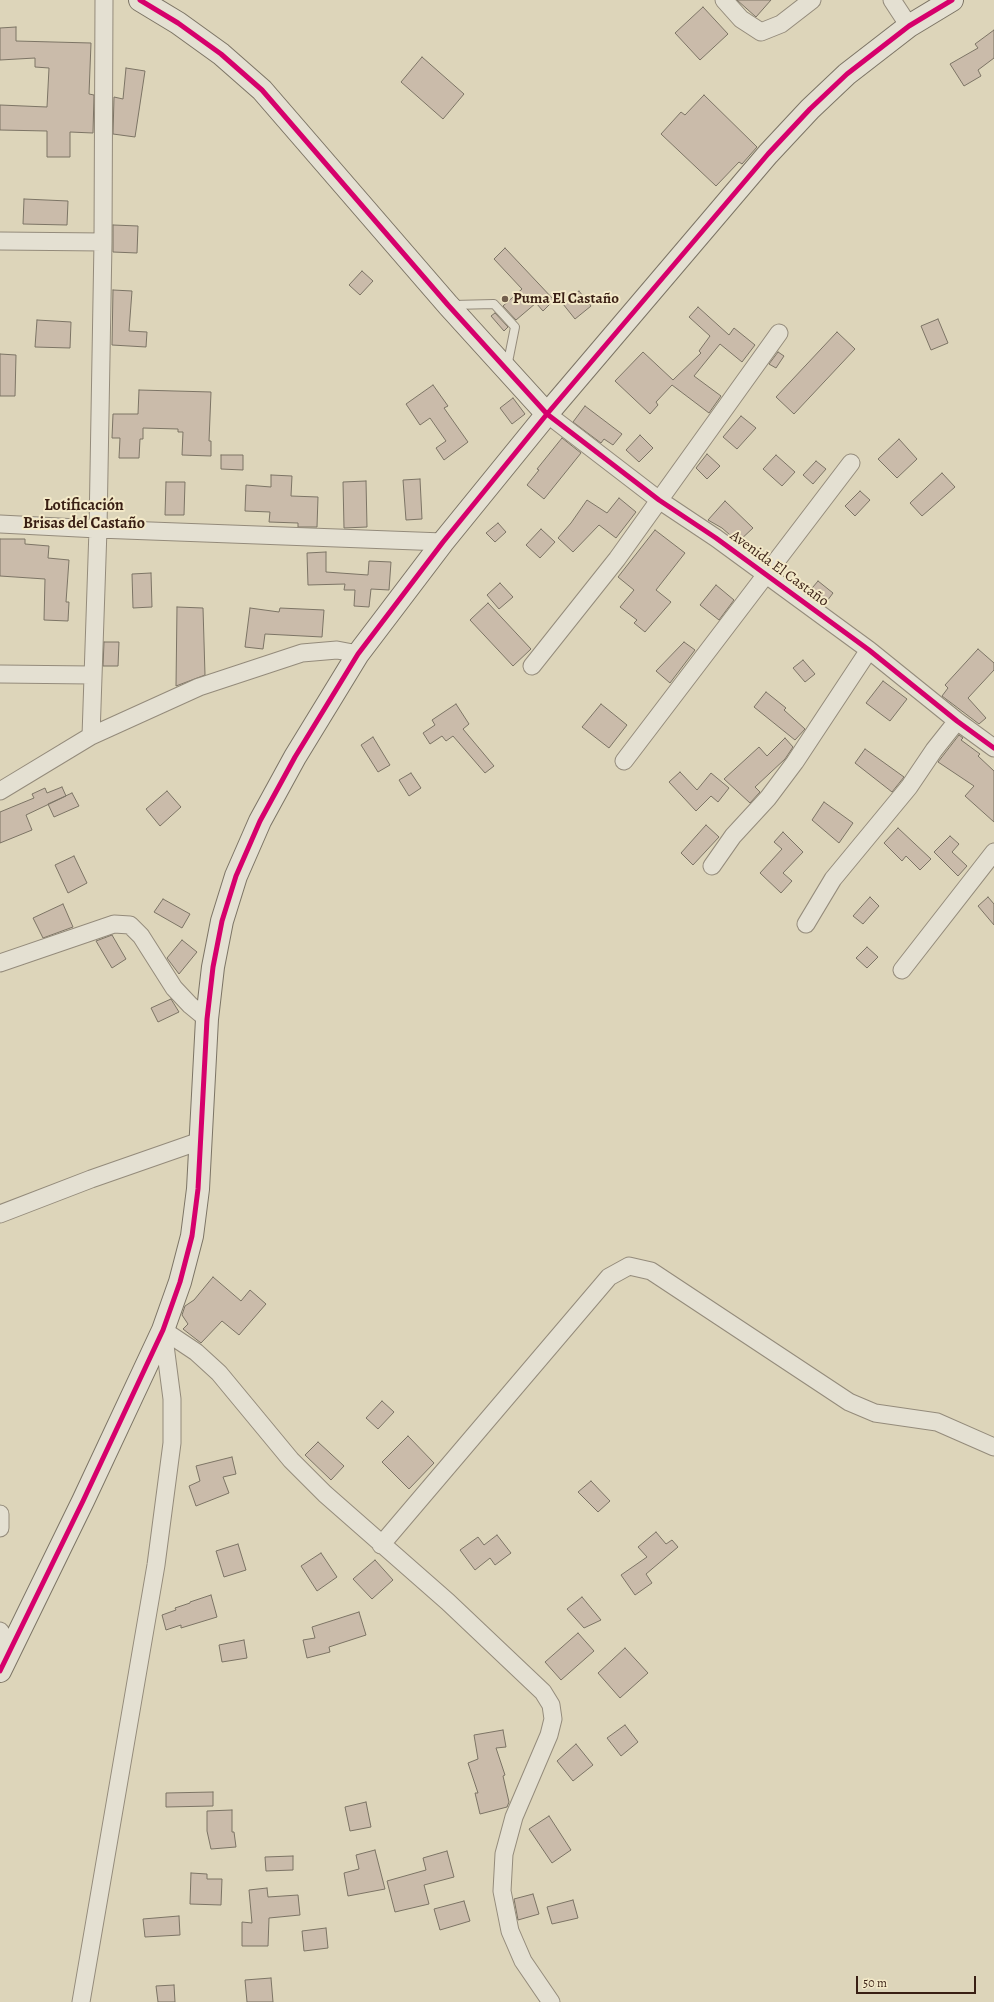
<!DOCTYPE html>
<meta charset="utf-8">
<style>
body{margin:0}
#map{position:relative;width:994px;height:2002px;overflow:hidden;background:#ddd5ba;font-family:Alegreya,serif}
canvas{display:block}
.scale{position:absolute;left:856px;top:1976px;width:120px;height:18px;box-sizing:border-box;border:2px solid #391f14;border-top:0;padding-left:5px;font-size:12px;line-height:14px;white-space:nowrap;color:#391f14;-webkit-text-stroke:3px #f3e9c8;paint-order:stroke}
</style>
<div id="map">
<canvas width="994" height="2002"></canvas>
<div class="scale">50 m</div>
</div>
<script>
const g = document.querySelector('canvas').getContext('2d');
g.lineJoin = 'round';
function paint(path, color) { g.fillStyle = color; g.fill(path, 'evenodd'); }
const toPath = rows => new Path2D(rows.map(r => 'M' + r).join(''));
function stroke(path, color, width, dash) { g.strokeStyle = color; g.lineWidth = width; g.lineCap = dash ? 'butt' : 'round'; g.setLineDash(dash || []); g.stroke(path); }
function drawText(font, color, halo, rows, align = 'center') {
  g.font = font + ' Alegreya,serif'; g.lineWidth = 4; g.setLineDash([]); g.textBaseline = 'middle'; g.strokeStyle = halo; g.fillStyle = color; for (const [text, x, y, turn = 0] of rows) {
    g.save(); g.translate(x, y); g.rotate((+turn || 0) * Math.PI / 180); g.textAlign = isNaN(turn) ? turn : align; if (halo) g.strokeText(text, 0, 0); g.fillText(text, 0, 0); g.restore();
  }
}
const building = toPath([
 [737,0,771,0,756,17,737,0],
 [703,7,728,34,700,60,675,33,703,7],
 [16,27,16,41,91,43,89,94,94,95,93,133,70,132,70,157,47,157,47,131,0,130,0,105,47,107,49,68,35,67,35,58,0,60,0,28,16,27],
 [994,30,994,58,978,70,981,76,964,86,950,64,978,48,975,44,994,30],
 [422,57,464,94,443,119,401,82,422,57],
 [126,68,145,71,135,137,113,134,114,97,123,99,126,68],
 [704,95,757,147,742,164,739,162,716,186,661,134,681,112,685,115,704,95],
 [24,199,68,201,67,225,23,224,24,199],
 [113,225,138,226,137,253,113,252,113,225],
 [505,248,554,300,543,311,536,303,516,320,503,306,522,289,494,259,505,248],
 [362,271,373,281,360,295,349,285,362,271],
 [113,290,132,291,129,331,147,332,146,347,112,345,113,290],
 [579,291,591,306,575,319,563,304,579,291],
 [698,307,729,335,734,328,755,345,742,362,720,344,694,376,721,396,709,413,672,385,656,402,658,405,650,414,615,381,643,352,673,380,701,353,699,351,710,336,689,317,698,307],
 [495,313,508,327,504,331,491,316,495,313],
 [938,319,948,343,931,350,921,326,938,319],
 [37,320,71,322,70,348,35,347,37,320],
 [837,332,855,349,794,414,776,397,837,332],
 [778,352,784,356,776,368,769,364,778,352],
 [0,354,16,355,15,396,0,396,0,354],
 [433,385,448,406,444,408,468,442,444,460,436,448,446,441,430,418,420,425,406,404,433,385],
 [139,390,211,392,209,441,211,441,211,456,182,455,183,432,178,432,178,429,143,428,143,439,140,439,139,458,119,458,120,438,112,438,113,414,138,414,139,390],
 [513,398,525,414,512,424,500,408,513,398],
 [585,406,622,434,613,445,604,439,601,443,573,422,585,406],
 [741,416,756,428,737,449,723,437,741,416],
 [640,435,653,448,639,462,626,450,640,435],
 [562,438,581,453,544,499,527,485,539,470,537,469,562,438],
 [899,439,917,459,897,478,878,459,899,439],
 [707,454,720,466,707,479,696,468,707,454],
 [221,455,243,455,243,470,221,469,221,455],
 [776,455,795,472,782,486,763,469,776,455],
 [816,461,826,469,813,484,803,475,816,461],
 [942,473,955,487,922,516,910,503,942,473],
 [271,475,292,476,291,496,318,497,317,527,298,527,298,523,269,522,270,512,245,511,246,485,271,487,271,475],
 [420,479,422,519,406,520,403,480,420,479],
 [366,481,367,527,344,528,343,482,366,481],
 [166,482,185,482,184,515,165,515,166,482],
 [860,491,870,500,855,516,845,506,860,491],
 [619,498,636,512,616,538,599,525,573,552,558,538,571,523,587,500,607,513,619,498],
 [725,501,753,528,738,542,722,528,708,520,725,501],
 [498,523,506,532,495,542,486,533,498,523],
 [541,529,555,542,540,558,526,545,541,529],
 [655,530,685,553,656,590,671,602,645,632,634,623,637,620,620,607,634,590,618,577,655,530],
 [0,539,25,539,25,544,49,546,48,558,69,560,66,602,69,602,68,621,44,620,45,579,0,576,0,539],
 [326,552,326,572,368,575,369,561,391,562,389,590,371,589,369,607,354,606,355,590,344,590,345,584,308,585,307,553,326,552],
 [151,573,152,607,133,608,132,574,151,573],
 [818,581,833,593,824,605,808,593,818,581],
 [500,583,513,597,499,609,487,595,500,583],
 [716,585,734,600,719,620,700,605,716,585],
 [488,603,531,649,513,666,470,620,488,603],
 [177,607,203,608,205,675,176,686,177,607],
 [250,608,279,612,280,608,324,610,322,637,265,634,263,649,245,647,250,608],
 [104,642,119,642,118,666,103,666,104,642],
 [684,642,695,650,670,683,656,671,684,642],
 [978,649,994,663,994,670,968,698,986,718,979,724,942,696,948,688,945,685,978,649],
 [803,660,815,674,805,682,793,668,803,660],
 [883,681,907,699,890,721,866,703,883,681],
 [766,692,786,708,784,710,805,729,795,740,754,707,766,692],
 [456,704,469,724,463,729,494,766,485,773,453,736,446,741,442,736,430,744,423,733,435,725,432,720,456,704],
 [601,704,627,725,609,748,582,727,601,704],
 [959,735,963,738,961,740,980,754,978,756,994,771,994,822,965,796,974,786,938,762,959,735],
 [373,737,390,765,378,772,361,745,373,737],
 [785,738,793,747,785,759,755,787,760,792,750,803,724,779,759,747,767,756,785,738],
 [865,749,904,777,892,792,855,763,865,749],
 [680,772,697,790,711,773,729,788,718,802,711,796,696,811,669,782,680,772],
 [411,773,421,788,409,796,399,780,411,773],
 [62,787,66,796,26,815,32,830,0,843,0,812,34,798,32,794,45,788,47,793,62,787],
 [167,791,181,807,160,826,146,809,167,791],
 [72,793,79,806,54,817,48,804,72,793],
 [824,802,853,823,839,843,812,820,824,802],
 [706,825,719,837,693,865,681,853,706,825],
 [898,828,931,859,920,870,906,856,902,861,884,843,898,828],
 [783,832,803,852,783,873,792,881,781,893,760,873,782,849,774,842,783,832],
 [950,836,959,844,952,852,967,866,958,876,934,852,950,836],
 [74,856,87,883,68,893,55,865,74,856],
 [870,897,879,906,863,924,853,916,870,897],
 [988,897,994,904,994,925,978,906,988,897],
 [163,899,190,914,182,928,154,912,163,899],
 [63,904,73,927,43,938,33,918,63,904],
 [112,935,126,959,112,968,96,941,112,935],
 [182,940,197,952,179,974,167,958,182,940],
 [867,947,878,957,867,968,856,958,867,947],
 [171,999,179,1012,158,1022,151,1008,171,999],
 [213,1277,241,1301,250,1290,266,1304,239,1335,222,1321,201,1343,183,1329,188,1324,182,1315,185,1306,194,1300,213,1277],
 [382,1401,394,1412,378,1429,366,1418,382,1401],
 [408,1436,434,1463,409,1489,382,1462,408,1436],
 [318,1442,344,1466,331,1480,305,1455,318,1442],
 [232,1457,236,1474,223,1477,229,1493,196,1506,189,1486,200,1481,196,1466,232,1457],
 [591,1481,610,1501,598,1512,578,1492,591,1481],
 [656,1532,666,1544,672,1540,678,1547,646,1574,652,1583,635,1595,621,1575,647,1557,638,1547,656,1532],
 [497,1535,511,1553,495,1565,490,1558,475,1570,460,1550,478,1537,484,1545,497,1535],
 [238,1544,246,1570,224,1577,216,1551,238,1544],
 [321,1553,337,1577,317,1591,301,1566,321,1553],
 [375,1560,393,1580,372,1599,353,1579,375,1560],
 [211,1595,217,1617,181,1628,181,1625,166,1630,162,1615,176,1610,175,1608,190,1603,190,1602,211,1595],
 [582,1597,601,1620,584,1628,567,1609,582,1597],
 [359,1612,366,1635,329,1647,330,1652,307,1658,303,1640,315,1638,312,1627,359,1612],
 [578,1633,594,1651,561,1680,545,1662,578,1633],
 [244,1640,247,1658,222,1662,219,1645,244,1640],
 [625,1648,648,1673,620,1698,598,1673,625,1648],
 [625,1725,638,1742,621,1756,607,1738,625,1725],
 [503,1730,506,1747,496,1748,505,1775,503,1776,509,1802,507,1807,480,1814,475,1793,478,1793,468,1763,478,1759,474,1735,503,1730],
 [576,1744,593,1765,573,1781,557,1761,576,1744],
 [213,1792,213,1806,166,1807,166,1793,213,1792],
 [366,1802,371,1827,350,1831,345,1807,366,1802],
 [232,1810,232,1832,234,1832,236,1847,211,1849,207,1831,207,1811,232,1810],
 [549,1816,571,1850,552,1863,529,1829,549,1816],
 [375,1850,385,1889,348,1896,344,1873,359,1869,356,1855,375,1850],
 [447,1851,454,1877,424,1885,429,1904,395,1912,387,1881,426,1870,423,1858,447,1851],
 [293,1856,293,1870,266,1871,265,1857,293,1856],
 [191,1873,207,1874,207,1879,222,1879,221,1905,190,1904,191,1873],
 [267,1888,268,1897,298,1895,300,1915,269,1918,268,1946,242,1946,242,1922,252,1923,249,1890,267,1888],
 [533,1894,539,1914,518,1920,514,1899,533,1894],
 [573,1900,578,1918,552,1924,547,1907,573,1900],
 [464,1901,470,1921,440,1930,434,1909,464,1901],
 [179,1916,180,1935,145,1937,143,1919,179,1916],
 [326,1928,328,1948,304,1951,302,1931,326,1928],
 [271,1978,273,2002,247,2002,245,1980,271,1978],
 [174,1985,175,2002,158,2002,156,1986,174,1985]
]);
paint(building, '#cabbaa');
stroke(building, '#7c7465', 1);
const lane = toPath([
 [453,305,494,304,515,327,507,367]
]);
const street = toPath([
 [724,0,741,19,761,32,781,24,812,0],
 [892,0,909,26],
 [0,241,103,242],
 [547,414,659,500,716,538,869,650,957,721,994,748],
 [0,524,98,529,443,542],
 [532,666,617,559,779,333],
 [0,674,91,675],
 [91,736,98,529,103,242,104,0],
 [624,761,851,463],
 [0,791,91,736,199,687,302,653,337,650,358,654],
 [712,866,733,836,768,798,795,762,869,650],
 [806,924,833,879,909,787,934,750,957,721],
 [0,963,114,924,130,925,141,936,174,988,190,1005,207,1019],
 [902,970,994,852],
 [0,1214,91,1179,200,1141],
 [163,1330,196,1352,219,1373,291,1460,325,1494,448,1602,543,1692,551,1705,553,1719,549,1735,514,1817,504,1854,502,1891,510,1931,523,1961,551,2002],
 [0,1514,0,1528],
 [381,1545,609,1277,629,1266,651,1271,849,1402,875,1413,937,1422,994,1447],
 [0,1631,11,1648],
 [81,2002,156,1565,172,1443,172,1399,163,1330]
]);
const secondary = toPath([
 [140,0,178,23,221,54,262,90,448,305,547,414],
 [0,1671,83,1501,163,1330,180,1282,192,1236,198,1189,207,1019,213,967,222,921,236,876,260,821,295,757,358,654,443,542,547,414,768,154,810,109,847,74,909,26,952,0]
]);
stroke(lane, '#948b7b', 10);
stroke(street, '#948b7b', 19);
stroke(secondary, '#7c7465', 24);
stroke(lane, '#e4e0d2', 8);
stroke(street, '#e4e0d2', 17);
stroke(secondary, '#e4e0d2', 22);
stroke(toPath([
 [140,0,178,23,221,54,262,90,448,305,547,414,659,500,716,538,869,650,957,721,994,748],
 [0,1671,83,1501,163,1330,180,1282,192,1236,198,1189,207,1019,213,967,222,921,236,876,260,821,295,757,358,654,443,542,547,414,768,154,810,109,847,74,909,26,952,0]
]), '#d6006c', 5);
for (const [x, y, r, color] of [
 [505,299,4,"#725f4e"]
]) { const dot = new Path2D(); dot.arc(x, y, r, 0, 2 * Math.PI); g.fillStyle = color; g.fill(dot); stroke(dot, '#f3e9c8', 1.5); }
drawText('bold 15px', '#391f14', '#f3e9c8', [
 ["Puma El Castaño",513,299]
], 'left');
drawText('15px', '#391f14', '#f3e9c8', [
 ["Avenida El Castaño",779,569,36]
]);
drawText('bold 16px', '#391f14', '#f3e9c8', [
 ["Lotificación",84,506],
 ["Brisas del Castaño",84,524]
]);
</script>
